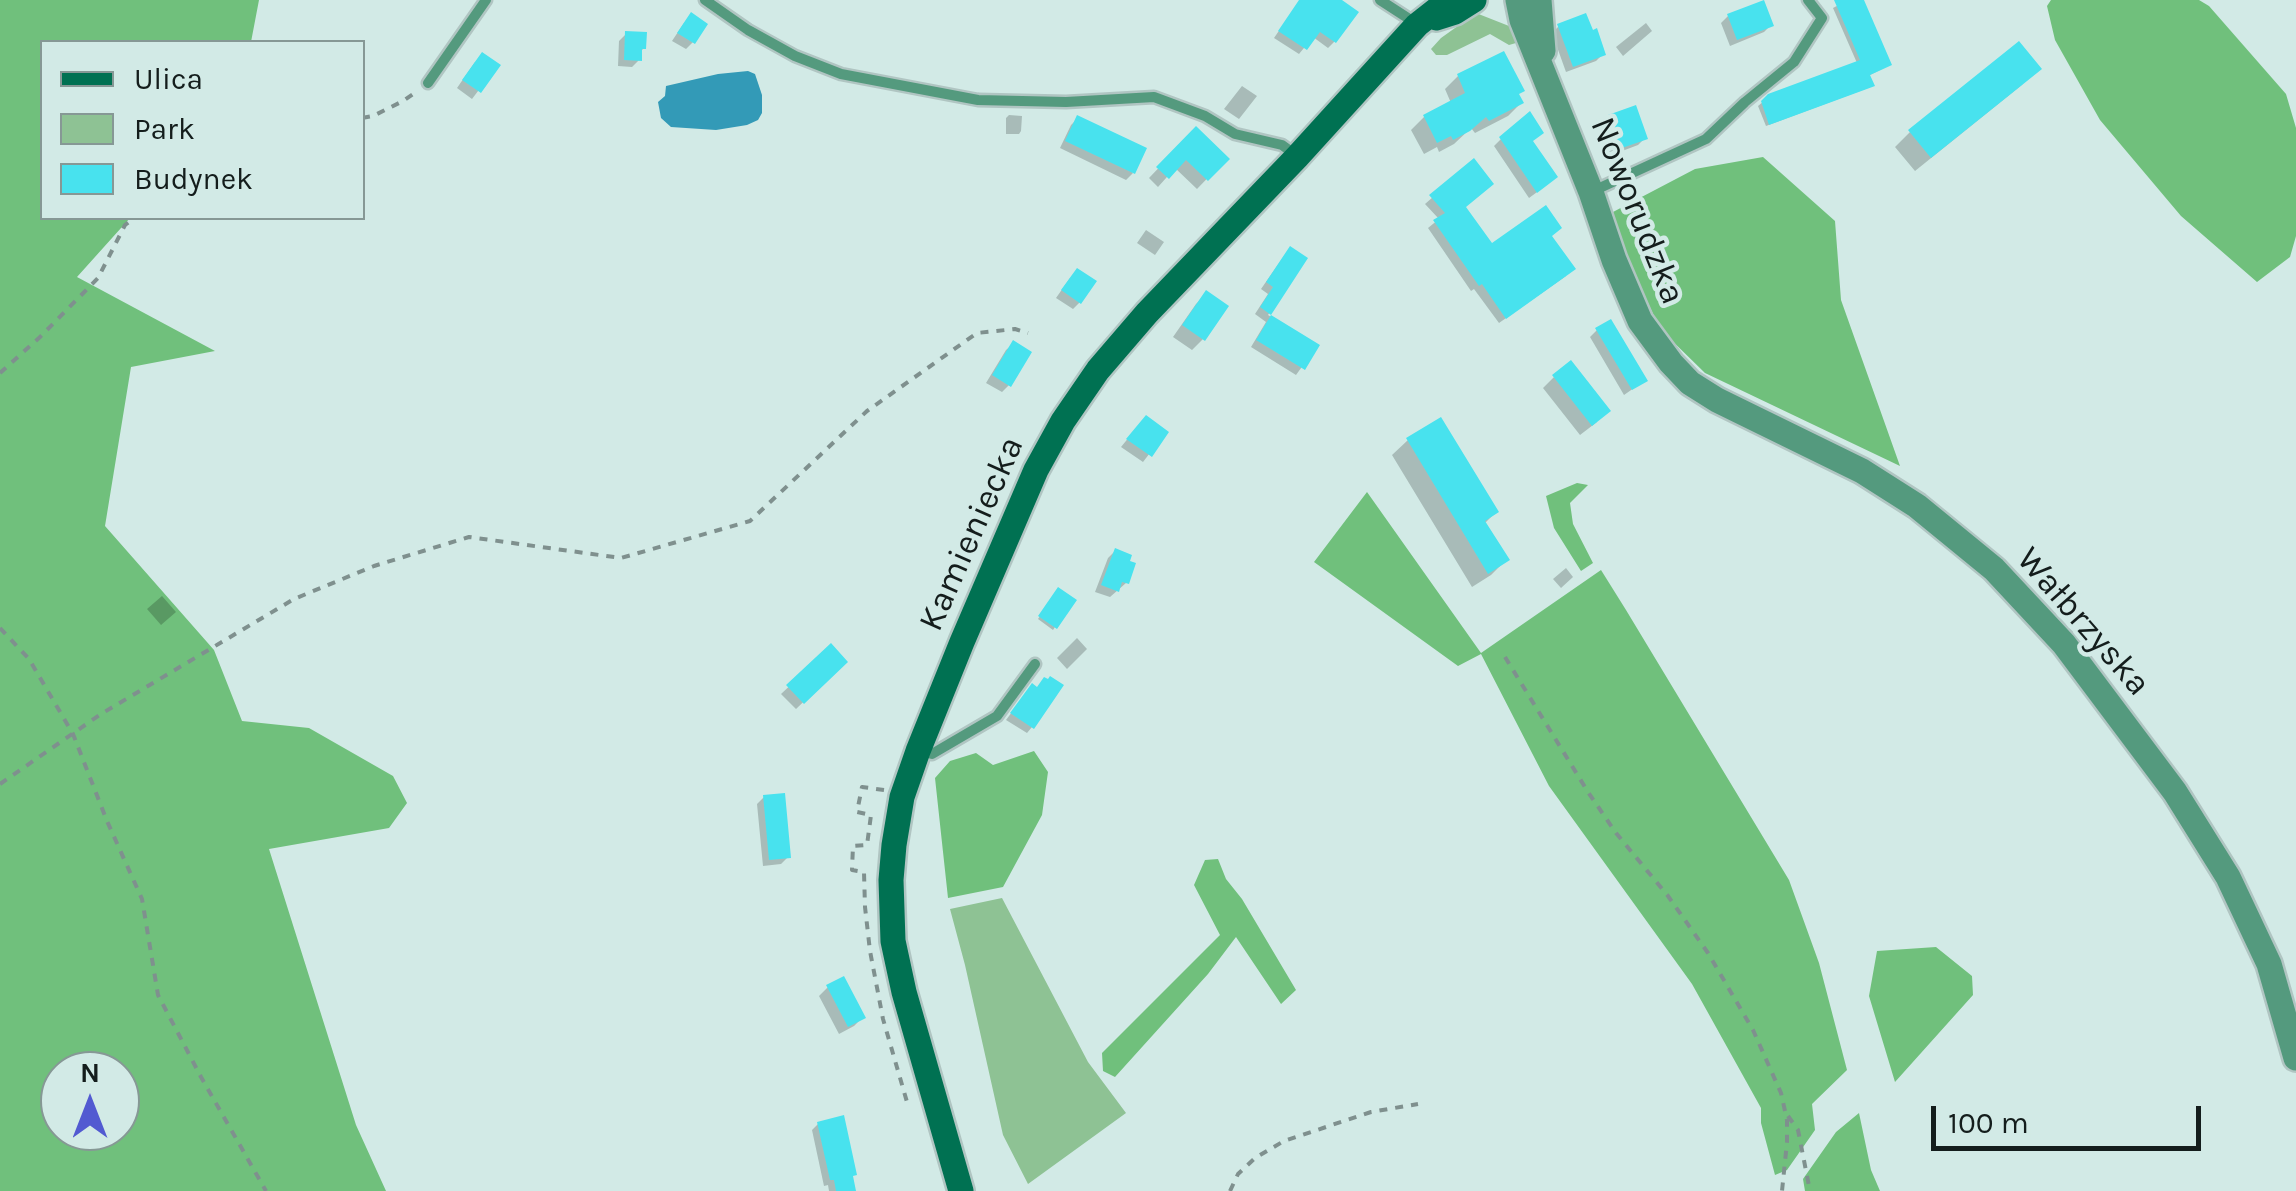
<!DOCTYPE html>
<meta charset="utf-8">
<style>
body{margin:0}
#map{position:relative;width:2296px;height:1191px;overflow:hidden;background:#d2eae6;font-family:Karla,sans-serif}
canvas{display:block}
.legend{position:absolute;left:40px;top:40px;width:325px;height:180px;box-sizing:border-box;background:#d2eae6;border:2px solid #869895;margin:0;padding:12px 18px;list-style:none;font-size:30px;color:#141d1c}
.legend li{display:flex;align-items:center;gap:20px;height:50px}
.legend b{width:50px;border:2px solid #869895}
.north{position:absolute;left:40px;top:1051px;width:100px;height:100px;box-sizing:border-box;background:#d2eae6;border:2px solid #869895;border-radius:50%;rotate:0deg;font-size:28px;font-weight:700;line-height:40px;text-align:center;color:#141d1c}
.north::after{content:'';display:block;margin:auto;width:35px;height:45px;background:#525ad1;clip-path:polygon(50% 0,100% 100%,50% 72%,0 100%)}
.scale{position:absolute;left:1931px;top:1106px;width:270px;height:45px;box-sizing:border-box;border:5px solid #141d1c;border-top:0;padding-left:12px;font-size:30px;line-height:35px;white-space:nowrap;color:#141d1c;-webkit-text-stroke:8px #d2eae6;paint-order:stroke}
</style>
<div id="map">
<canvas width="2296" height="1191"></canvas>
<ul class="legend">
<li><b style="height:12px;background:#007152"></b>Ulica</li>
<li><b style="height:28px;background:#8ec294"></b>Park</li>
<li><b style="height:28px;background:#48e2ee"></b>Budynek</li>
</ul>
<div class="north">N</div>
<div class="scale">100 m</div>
</div>
<script>
const g = document.querySelector('canvas').getContext('2d');
g.lineJoin = 'round';
function paint(path, color) { g.fillStyle = color; g.fill(path, 'evenodd'); }
const toPath = rows => new Path2D(rows.map(r => 'M' + r).join(''));
function stroke(path, color, width, dash) { g.strokeStyle = color; g.lineWidth = width; g.lineCap = dash ? 'butt' : 'round'; g.setLineDash(dash || []); g.stroke(path); }
function drawText(font, color, halo, rows, align = 'center') {
  g.font = font + ' Karla,sans-serif'; g.lineWidth = 9; g.setLineDash([]); g.textBaseline = 'middle'; g.strokeStyle = halo; g.fillStyle = color; for (const [text, x, y, turn = 0] of rows) {
    g.save(); g.translate(x, y); g.rotate((+turn || 0) * Math.PI / 180); g.textAlign = isNaN(turn) ? turn : align; if (halo) g.strokeText(text, 0, 0); g.fillText(text, 0, 0); g.restore();
  }
}
paint(toPath([
 [1476,13,1509,26,1516,43,1509,45,1490,34,1447,55,1436,55,1431,49,1441,38],
 [1002,898,1088,1062,1126,1113,1028,1184,1003,1135,965,965,950,909]
]), '#8ec294');
paint(toPath([
 [0,0,259,0,251,42,42,42,42,218,130,218,77,277,215,351,131,367,105,526,214,650,242,721,309,728,393,776,407,803,389,828,269,849,356,1125,386,1191,0,1191],
 [60,1071,120,1071,120,1131,60,1131],
 [2051,0,2199,0,2209,6,2286,94,2296,128,2296,236,2290,257,2257,282,2181,216,2100,120,2055,40,2047,6],
 [1763,157,1835,221,1841,300,1900,466,1705,373,1660,329,1625,254,1613,212,1695,169],
 [1577,483,1588,485,1570,503,1573,524,1593,563,1581,571,1554,528,1546,496],
 [1367,492,1481,653,1601,570,1626,610,1789,880,1819,963,1847,1070,1812,1104,1815,1130,1787,1170,1775,1175,1761,1123,1761,1108,1692,984,1549,786,1481,654,1458,666,1314,562],
 [1034,751,1048,772,1042,815,1003,887,948,898,935,778,950,761,976,753,993,765],
 [1218,859,1226,879,1242,899,1296,990,1281,1004,1236,937,1208,974,1115,1077,1103,1071,1102,1053,1220,935,1194,885,1205,860],
 [1936,947,1972,976,1973,995,1895,1082,1869,996,1877,951],
 [1859,1113,1871,1170,1880,1191,1805,1191,1803,1179,1836,1132]
]), '#70c07c');
paint(toPath([
 [748,71,755,74,762,95,762,113,758,120,747,125,716,130,671,127,661,118,658,102,665,96,666,86,718,74]
]), '#339ab7');
paint(toPath([
 [1300,0,1337,0,1334,42,1328,48,1313,37,1299,54,1274,38],
 [1848,0,1861,0,1890,65,1868,76,1872,85,1868,88,1766,126,1758,106,1770,96,1857,63,1833,8],
 [1728,16,1771,25,1764,32,1730,46,1721,23],
 [684,23,693,42,686,49,672,41],
 [1646,23,1652,31,1623,56,1616,47],
 [1559,26,1603,54,1596,61,1566,72,1552,33],
 [626,34,644,48,640,52,639,60,632,67,618,66,619,41],
 [475,62,497,66,472,99,457,88],
 [1458,76,1517,96,1521,103,1508,116,1475,133,1471,128,1454,144,1439,152,1437,147,1424,154,1411,130,1424,117,1451,103,1445,89],
 [2023,84,1915,171,1895,147,1910,132],
 [1242,86,1257,96,1239,119,1224,109],
 [1009,115,1022,116,1021,131,1019,134,1006,134,1006,118],
 [1078,118,1133,173,1126,180,1060,148,1071,125],
 [1610,118,1645,138,1638,145,1609,156,1605,144,1609,141,1603,125],
 [1196,129,1226,159,1197,189,1175,168,1158,187,1149,178],
 [1501,139,1531,142,1548,184,1529,198,1494,146],
 [1473,162,1463,208,1492,246,1549,237,1566,276,1499,323,1474,289,1471,291,1428,228,1439,219,1425,204],
 [1146,230,1164,242,1155,255,1137,243],
 [1284,256,1305,259,1268,315,1317,346,1296,375,1251,347,1266,322,1255,314,1268,294,1261,289],
 [1070,278,1080,302,1073,309,1056,298],
 [1207,293,1226,306,1203,339,1192,350,1173,337,1196,304],
 [1597,330,1644,381,1624,395,1590,337],
 [1013,344,1009,385,1002,392,986,383,1006,350],
 [1554,377,1597,422,1580,435,1543,388],
 [1139,425,1166,432,1143,462,1121,447],
 [1408,440,1496,512,1484,524,1506,560,1491,575,1472,587,1392,455],
 [1115,551,1126,583,1110,597,1095,592,1108,558],
 [1566,568,1573,577,1561,588,1553,579],
 [1056,593,1055,627,1053,630,1038,619],
 [162,596,176,612,161,625,147,609],
 [1077,638,1087,649,1067,669,1057,658],
 [831,647,845,662,796,709,781,694],
 [1036,689,1032,727,1027,733,1006,720,1027,692],
 [764,797,788,857,781,864,763,866,757,804],
 [828,987,863,1017,854,1026,839,1034,819,996],
 [818,1124,850,1178,853,1191,829,1191,828,1185,824,1186,812,1130]
]), '#0003');
paint(toPath([
 [1299,0,1342,0,1359,12,1336,43,1320,32,1307,50,1278,31],
 [1764,0,1774,26,1737,40,1727,14],
 [1834,0,1864,0,1892,65,1870,75,1875,86,1769,125,1761,101,1768,94,1860,60],
 [691,12,708,24,695,44,677,33],
 [1586,13,1593,30,1597,28,1606,55,1573,67,1557,24],
 [625,31,647,32,646,49,642,49,642,61,624,60],
 [2019,41,2042,69,1931,158,1908,130],
 [1504,51,1525,91,1519,94,1524,103,1489,121,1486,117,1470,131,1453,140,1451,136,1437,143,1423,115,1465,93,1457,74],
 [482,52,501,65,481,93,462,80],
 [1636,105,1648,139,1616,150,1611,135,1615,133,1608,115],
 [1530,111,1544,133,1533,141,1558,177,1537,193,1499,137],
 [1077,115,1147,148,1135,174,1065,141],
 [1196,126,1230,159,1208,181,1186,160,1169,179,1156,167],
 [1474,158,1494,184,1466,207,1492,243,1546,205,1562,228,1552,236,1576,269,1506,319,1482,284,1479,286,1433,220,1445,213,1429,195],
 [1290,246,1308,258,1271,315,1320,345,1305,370,1256,340,1271,315,1260,307,1273,287,1266,282],
 [1077,268,1097,281,1081,304,1061,290],
 [1206,290,1229,306,1205,341,1182,325],
 [1611,319,1648,381,1632,390,1595,328],
 [1013,340,1032,352,1011,387,992,375],
 [1571,360,1611,411,1592,426,1552,375],
 [1146,415,1169,432,1152,457,1126,439],
 [1441,417,1499,512,1485,521,1510,560,1488,574,1406,438],
 [1115,548,1132,555,1130,561,1136,563,1129,584,1122,582,1119,592,1101,585],
 [1058,587,1077,600,1057,629,1038,616],
 [831,643,848,662,804,704,786,685],
 [1050,676,1064,685,1034,729,1010,713,1032,683,1037,687,1044,677,1048,679],
 [785,793,791,858,769,860,763,795],
 [844,976,866,1018,848,1027,826,985],
 [844,1115,857,1175,853,1176,856,1191,836,1191,834,1180,830,1180,817,1122]
]), '#48e2ee');
const service = toPath([
 [705,0,748,30,795,56,841,74,978,100,1066,102,1154,97,1205,116,1235,134,1282,145,1297,156],
 [1380,0,1417,24],
 [428,83,486,0],
 [1591,192,1706,139,1745,102,1794,62,1822,18,1808,0],
 [919,751,932,754,997,716,1035,664]
]);
const tertiary = toPath([
 [1518,0,1522,20,1591,192,1614,260,1640,321,1671,363,1690,383,1717,400,1862,471,1917,506,1994,569,2064,644,2175,792,2228,877,2269,964,2296,1058],
 [1539,0,1543,51]
]);
const secondary = toPath([
 [1436,18,1455,12,1474,0],
 [961,1191,904,992,893,941,891,880,894,845,902,797,918,751,962,642,1036,470,1063,421,1098,370,1147,313,1297,157,1417,25,1449,0]
]);
stroke(service, '#b0c5c2', 15);
stroke(tertiary, '#b0c5c2', 30);
stroke(secondary, '#b0c5c2', 30);
stroke(toPath([
 [362,118,373,116,403,101,416,92],
 [0,373,40,337,98,278,125,225,134,218],
 [0,628,29,659,73,734,107,821,142,899,158,995,201,1077,266,1191],
 [1505,657,1588,792,1616,833,1668,896,1708,953,1753,1030,1781,1093,1787,1120,1787,1142,1782,1191],
 [0,784,101,714,294,599,374,566,469,537,621,558,750,521,867,411,977,333,1015,329,1028,333],
 [884,790,862,787,857,812,871,815,867,845,853,846,852,870,864,872,865,907,870,951,883,1019,907,1102],
 [1788,1116,1798,1130,1810,1191],
 [1230,1191,1238,1174,1255,1158,1284,1141,1371,1112,1418,1104]
]), '#7f908e', 4, [8, 8]);
stroke(service, '#549a7e', 10);
stroke(tertiary, '#549a7e', 25);
stroke(secondary, '#007152', 25);
drawText('35px', '#141d1c', '#d2eae6', [
 ["Noworudzka",1637,211,68],
 ["Kamieniecka",972,534,-66],
 ["Wałbrzyska",2083,622,49]
]);
</script>
